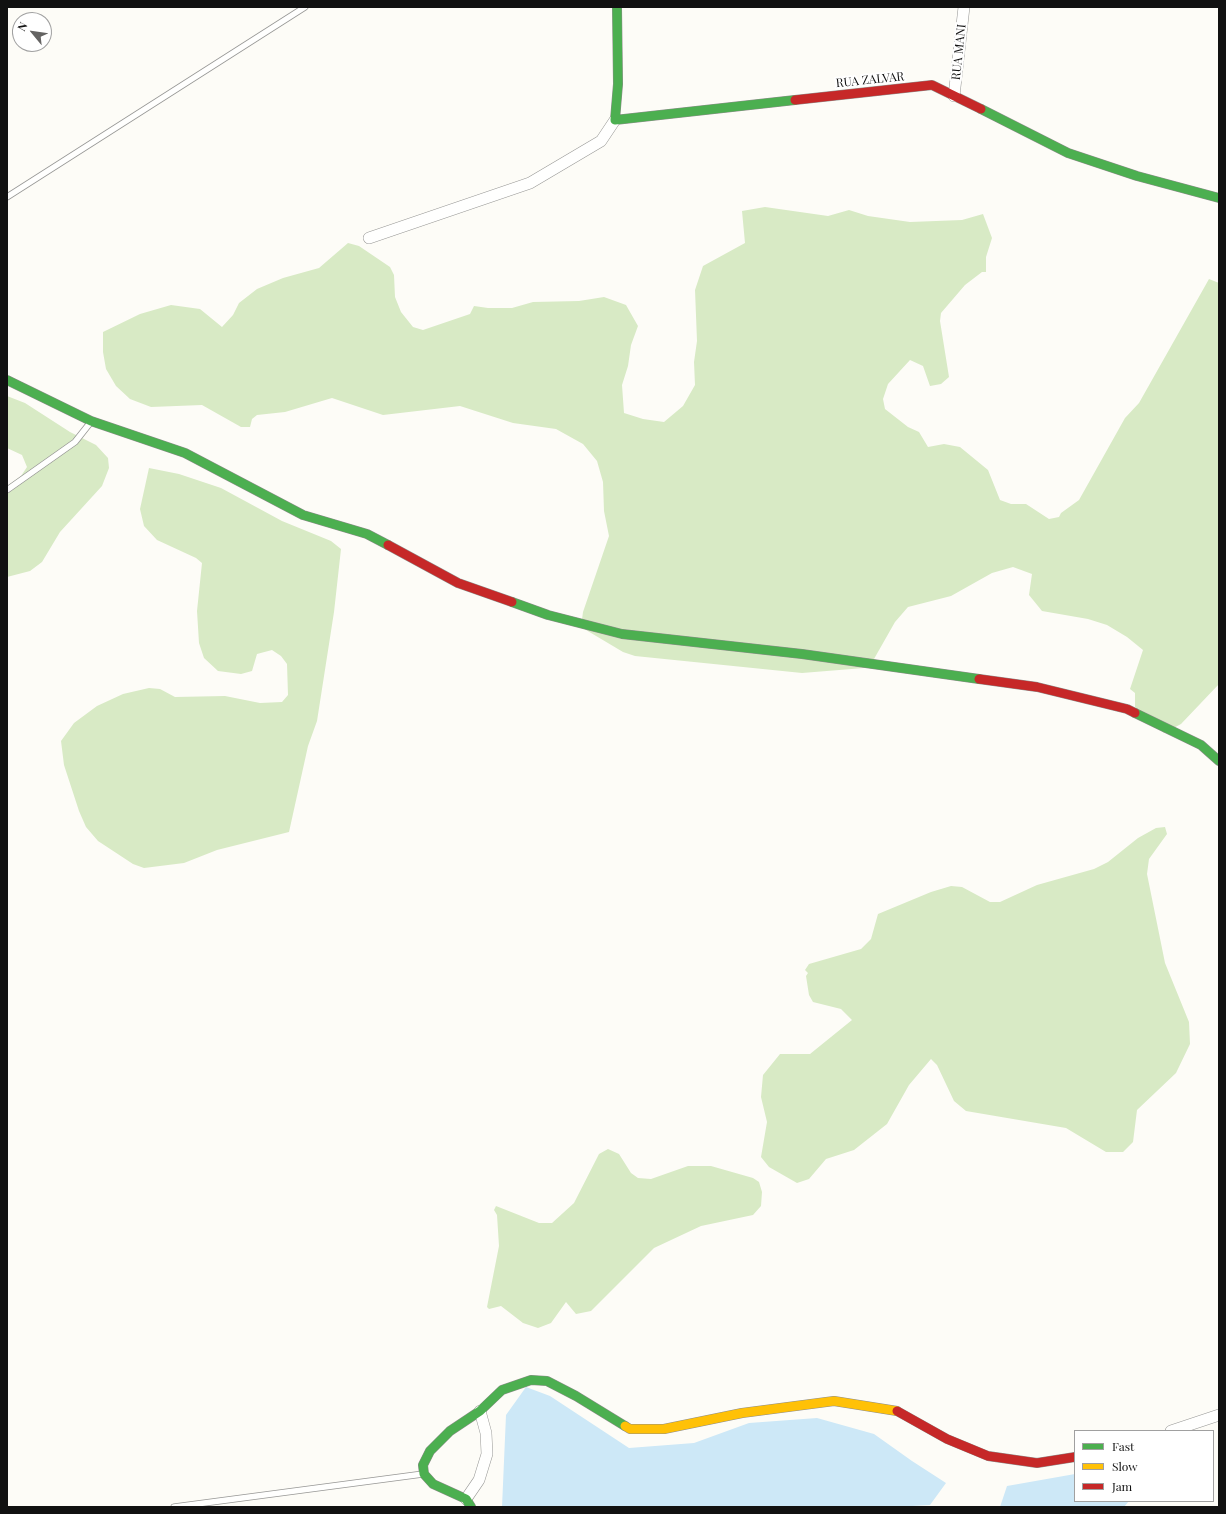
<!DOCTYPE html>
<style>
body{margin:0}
#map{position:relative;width:1226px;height:1514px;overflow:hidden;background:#fdfcf7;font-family:"Playfair Display",serif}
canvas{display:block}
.frame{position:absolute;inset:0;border:8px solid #111;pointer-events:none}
.legend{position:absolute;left:1074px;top:1430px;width:140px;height:72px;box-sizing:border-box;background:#fff;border:1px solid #a0a0a0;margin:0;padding:5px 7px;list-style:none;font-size:12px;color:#111}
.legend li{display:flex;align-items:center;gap:8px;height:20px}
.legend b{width:20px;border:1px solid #a0a0a0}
.north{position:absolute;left:12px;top:12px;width:40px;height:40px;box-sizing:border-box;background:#fff;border:1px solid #a0a0a0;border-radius:50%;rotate:299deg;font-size:11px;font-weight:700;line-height:16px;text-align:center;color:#111}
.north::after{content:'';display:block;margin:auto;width:14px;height:18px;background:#646362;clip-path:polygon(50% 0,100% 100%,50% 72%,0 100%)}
</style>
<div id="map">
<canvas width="1226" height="1514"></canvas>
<div class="frame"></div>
<ul class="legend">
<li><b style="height:5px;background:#4caf50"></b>Fast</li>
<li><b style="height:5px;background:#ffc107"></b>Slow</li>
<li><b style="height:5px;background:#c62828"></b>Jam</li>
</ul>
<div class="north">N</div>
</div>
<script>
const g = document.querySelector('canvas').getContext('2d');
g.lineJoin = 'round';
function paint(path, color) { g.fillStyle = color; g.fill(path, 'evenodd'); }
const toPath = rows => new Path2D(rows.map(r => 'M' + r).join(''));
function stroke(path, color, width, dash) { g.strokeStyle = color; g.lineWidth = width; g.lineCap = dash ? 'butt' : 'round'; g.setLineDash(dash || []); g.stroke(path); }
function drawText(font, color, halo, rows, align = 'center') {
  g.font = font + ' "Playfair Display",serif'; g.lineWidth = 4; g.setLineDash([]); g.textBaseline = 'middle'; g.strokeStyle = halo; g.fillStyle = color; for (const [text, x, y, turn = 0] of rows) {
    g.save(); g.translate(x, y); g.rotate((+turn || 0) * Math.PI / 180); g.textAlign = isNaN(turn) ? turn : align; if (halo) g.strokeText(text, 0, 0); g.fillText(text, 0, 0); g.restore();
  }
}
paint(toPath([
 [765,207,828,216,849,210,868,216,910,222,962,220,983,214,992,238,986,257,986,272,982,272,965,285,941,313,940,321,949,377,941,384,930,386,923,366,910,360,888,384,883,399,885,409,908,427,919,432,928,447,944,444,960,447,988,470,1000,500,1011,504,1026,504,1049,519,1059,517,1061,513,1079,500,1125,418,1139,403,1209,279,1219,283,1219,684,1181,724,1164,733,1135,707,1135,693,1130,689,1143,650,1127,637,1107,625,1088,619,1042,611,1029,595,1032,574,1013,567,992,573,951,596,908,607,895,622,870,666,864,668,802,673,635,656,623,652,581,627,583,612,609,536,604,511,603,482,597,461,583,444,556,429,513,423,460,406,383,415,332,398,285,412,257,415,252,419,250,427,241,427,202,405,151,407,130,399,116,386,106,369,103,352,103,332,140,314,171,305,200,309,222,327,233,315,239,303,257,289,283,278,319,268,348,243,359,246,390,267,394,275,395,297,401,312,413,327,423,330,470,314,474,306,488,308,512,308,533,302,579,301,604,297,626,305,638,326,631,345,628,366,622,385,624,413,643,419,664,422,683,406,695,385,694,362,697,341,695,290,703,266,745,243,742,211],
 [7,396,25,403,70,432,96,445,108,458,109,468,102,486,60,532,42,562,30,571,7,577,7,486,21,476,27,467,22,455,7,448],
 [149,468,179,474,221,488,282,521,331,541,341,549,334,612,317,721,308,746,289,832,217,850,184,863,144,868,133,864,98,841,86,827,79,811,64,765,61,741,74,723,97,706,123,694,149,688,160,689,175,697,225,696,260,703,282,702,288,695,287,664,281,656,272,650,257,654,252,671,241,674,218,671,204,658,199,643,197,611,202,563,196,558,157,540,144,526,140,509],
 [1165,827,1167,834,1149,859,1147,874,1165,963,1189,1022,1190,1044,1176,1073,1137,1110,1133,1142,1123,1152,1106,1152,1066,1128,966,1111,954,1101,937,1065,931,1059,909,1085,887,1124,854,1150,826,1159,809,1179,797,1183,769,1167,761,1157,767,1122,761,1097,763,1075,780,1054,810,1054,852,1020,841,1009,813,1002,809,995,806,976,808,973,805,970,809,964,861,949,871,939,878,914,931,892,951,886,962,887,990,902,1000,902,1037,885,1094,869,1108,862,1138,838,1156,828],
 [608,1149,619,1154,631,1173,638,1178,651,1179,688,1166,711,1166,753,1178,759,1182,762,1192,761,1206,753,1215,701,1226,654,1248,591,1311,576,1314,566,1302,551,1323,538,1328,523,1323,501,1306,489,1309,487,1307,499,1246,497,1215,494,1210,496,1206,539,1223,552,1223,574,1203,599,1154]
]), '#d8eac5');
paint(toPath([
 [526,1387,550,1396,629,1448,694,1443,749,1423,817,1418,874,1434,912,1461,946,1483,930,1505,895,1507,502,1507,506,1415],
 [1075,1474,1075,1501,1129,1501,1124,1507,1000,1507,1007,1486],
 [240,1506,296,1506,301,1507,227,1507]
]), '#cde8f7');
const lane = toPath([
 [7,197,305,7],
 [7,490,75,442,90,423],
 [174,1507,423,1474]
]);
const street = toPath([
 [954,96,964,7],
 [369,238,530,183,601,141,615,120],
 [1171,1431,1219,1415],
 [466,1499,479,1480,487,1454,486,1433,480,1411]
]);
const fast = toPath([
 [617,7,618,84,615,120,795,100],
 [981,109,1068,153,1137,176,1219,198],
 [7,380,91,421,185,453,303,515,367,534,388,545],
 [512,602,548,615,622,634,802,654,979,679],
 [1135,713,1201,745,1219,761],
 [471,1507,466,1499,433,1484,424,1474,423,1465,430,1451,450,1431,480,1411,502,1390,531,1380,547,1381,576,1396,625,1426]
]);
const slow = toPath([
 [625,1426,630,1429,664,1429,742,1413,834,1401,897,1411]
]);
const jam = toPath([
 [795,100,932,85,981,109],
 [388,545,458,583,512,602],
 [979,679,1037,687,1127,709,1135,713],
 [897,1411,947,1439,988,1456,1037,1463,1075,1457]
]);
stroke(lane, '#979795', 7);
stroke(street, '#979795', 12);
stroke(fast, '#8e8d8b', 10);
stroke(slow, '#8e8d8b', 10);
stroke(jam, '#8e8d8b', 10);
stroke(lane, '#fffffe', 5.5);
stroke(street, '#fffffe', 11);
stroke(fast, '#4caf50', 9);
stroke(slow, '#ffc107', 9);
stroke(jam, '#c62828', 9);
drawText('12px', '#111', '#fff', [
 ["RUA MANI",959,52,-84],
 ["RUA ZALVAR",870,80,-6]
]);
</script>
